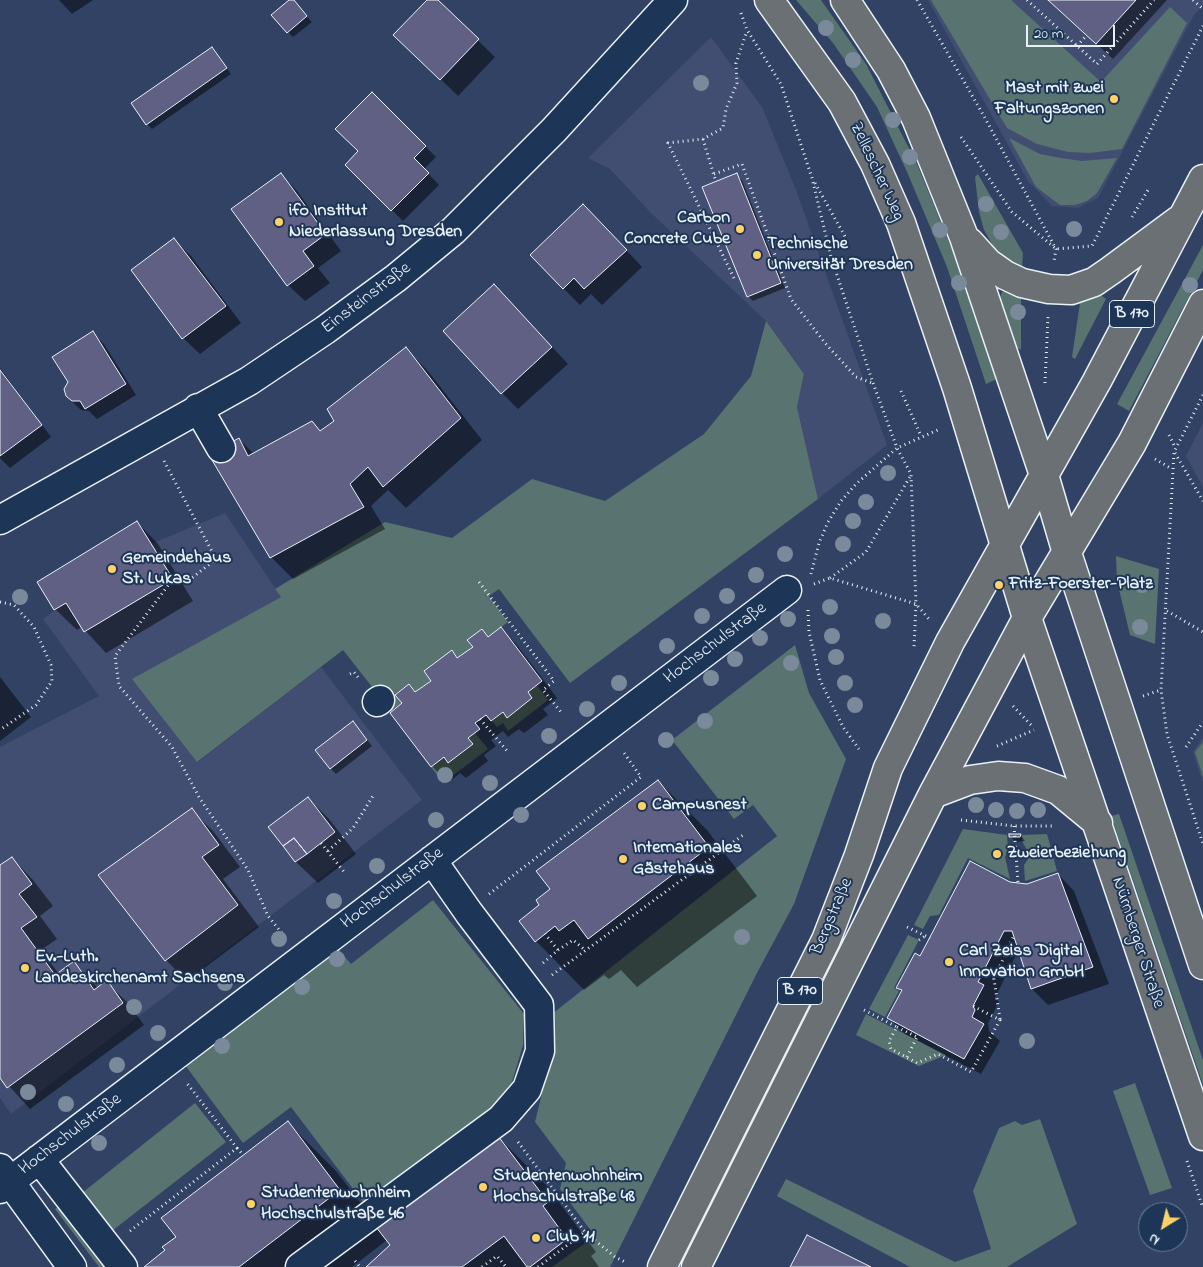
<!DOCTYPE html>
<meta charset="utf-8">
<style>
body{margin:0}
#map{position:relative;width:1203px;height:1267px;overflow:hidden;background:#314264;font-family:"Indie Flower",sans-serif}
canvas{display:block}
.north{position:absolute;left:1138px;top:1202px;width:50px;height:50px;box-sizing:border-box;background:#1d3557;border:1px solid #6e8097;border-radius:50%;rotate:216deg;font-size:14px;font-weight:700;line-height:20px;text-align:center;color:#e8f1f8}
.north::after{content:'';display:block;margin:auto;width:18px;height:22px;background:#ffd166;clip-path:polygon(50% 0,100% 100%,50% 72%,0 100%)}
.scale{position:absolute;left:1026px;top:25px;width:89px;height:22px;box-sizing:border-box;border:2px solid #e8f1f8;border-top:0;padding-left:6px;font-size:15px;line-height:18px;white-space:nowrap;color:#e8f1f8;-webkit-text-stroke:4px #1d3557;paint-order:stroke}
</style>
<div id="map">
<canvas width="1203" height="1267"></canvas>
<div class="north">N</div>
<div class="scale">20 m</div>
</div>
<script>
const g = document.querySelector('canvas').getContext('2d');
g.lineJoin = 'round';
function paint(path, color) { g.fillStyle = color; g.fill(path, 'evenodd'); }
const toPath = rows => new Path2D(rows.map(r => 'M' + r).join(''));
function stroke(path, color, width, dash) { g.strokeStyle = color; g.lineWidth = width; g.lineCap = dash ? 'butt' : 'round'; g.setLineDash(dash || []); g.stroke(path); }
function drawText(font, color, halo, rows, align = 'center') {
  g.font = font + ' "Indie Flower",sans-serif'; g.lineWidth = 4; g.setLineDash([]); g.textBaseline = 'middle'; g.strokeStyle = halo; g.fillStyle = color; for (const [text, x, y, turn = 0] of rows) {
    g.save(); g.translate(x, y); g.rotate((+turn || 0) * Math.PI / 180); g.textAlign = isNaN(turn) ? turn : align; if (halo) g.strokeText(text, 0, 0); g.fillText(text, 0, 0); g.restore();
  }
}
paint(toPath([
 [928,0,1203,0,1203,5,1194,15,1098,198,1078,208,1052,206,1028,181],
 [711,37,762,107,796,190,887,445,818,499,797,407,804,374,766,321,651,213,610,169,588,158],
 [1203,423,1203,487,1186,456],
 [225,513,281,597,133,679,198,762,321,667,422,800,11,1114,0,1098,0,747,99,696,43,619,66,603,74,616,151,544],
 [1203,737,1203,783,1193,752]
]), '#424e71');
paint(toPath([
 [796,0,821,0,866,64,917,164,961,271,997,379,986,384,947,267,907,172,877,107,833,43],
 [931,0,1011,0,1101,82,1170,7,1187,23,1122,149,1090,153,1068,152,1037,144,1007,128],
 [1009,138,1040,154,1061,158,1082,161,1117,158,1097,193,1087,201,1075,205,1060,205,1036,187],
 [978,174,1023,253,1022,269,1004,257,993,246,984,230,979,212,975,177],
 [1203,245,1203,270,1129,411,1117,404],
 [1005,291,1021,299,1021,350,1017,348,1000,297,1002,292],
 [1101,295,1106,299,1075,359,1072,357,1080,303],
 [766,321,804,374,797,407,818,499,570,683,499,589,489,596,508,622,488,637,482,629,468,640,473,647,458,658,452,651,424,671,431,681,415,692,409,684,395,694,402,703,391,711,343,650,197,762,132,679,281,597,275,589,385,522,452,538,532,479,605,501,704,434,751,376],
 [1116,556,1159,569,1155,644,1130,635,1117,581],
 [795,645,809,693,846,759,794,904,757,973,610,1267,552,1267,595,1236,560,1189,566,1163,535,1122,552,1052,552,1014,777,836,753,805,734,819,672,740],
 [537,685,548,700,508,731,503,723,497,727,492,721,503,712,507,718,532,698,528,692],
 [475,733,488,749,443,783,431,767,444,757,448,763,473,744,468,738],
 [1203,742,1203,777,1195,752],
 [1119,814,1203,1060,1203,1085,1111,816],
 [963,829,1007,835,1008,850,1005,857,1010,879,968,858,939,915,930,916,923,929,914,925],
 [1047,834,1057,871,1025,881,1024,865,1028,859,1028,852,1023,843,1022,835],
 [433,900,524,1014,523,1045,512,1082,486,1114,363,1202,291,1107,243,1143,182,1061,334,944,351,964],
 [908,935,919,940,894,988,899,991,885,1017,869,1009],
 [866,1014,946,1055,919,1066,856,1035],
 [1135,1083,1172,1188,1150,1195,1113,1091],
 [195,1103,226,1142,112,1231,82,1193],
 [1040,1119,1077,1224,1007,1267,910,1267,777,1196,786,1179,955,1262,991,1249,973,1191,999,1128,1015,1121,1022,1125],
 [64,1203,116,1267,99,1267,55,1209]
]), '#587370');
paint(toPath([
 [59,0,93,0,72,14],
 [291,0,312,22,293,37,288,32],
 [429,0,436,0,495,57,458,96,412,51],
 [1048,0,1167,0,1113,59],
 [217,54,231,74,152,129,147,124],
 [372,94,436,157,424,169,439,185,403,221,346,165,360,151],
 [281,174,297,191,341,251,318,268,330,283,305,301,288,285],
 [736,175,742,180,785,288,753,301,748,296],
 [600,222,642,267,602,305,591,294,580,305,563,288],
 [174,240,191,256,241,323,200,354,183,338],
 [510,302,568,364,518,409,502,393],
 [93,333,104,344,136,395,97,419,89,411,81,410,69,399],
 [406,349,427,370,482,440,406,508,388,490,371,506,385,529,293,579,271,557,239,439,254,454,311,422,321,432,335,421],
 [0,368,51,437,10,468,0,458],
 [137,522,158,544,193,601,106,653,82,627,77,630,55,609],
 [501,629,517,645,557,698,543,709,548,715,524,733,519,729,508,737,503,731,491,740,496,746,484,755,488,761,466,778,460,773,448,783,432,766,404,704,409,686,416,693,433,681,452,652,459,659,475,647,482,631,489,638],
 [0,677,31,717,0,741],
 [358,728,372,746,336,774,330,768],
 [658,781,707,830,757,896,637,987,621,970,609,979,604,975,584,990,536,941,541,905,552,889],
 [308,798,330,820,356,854,318,883,296,862,270,827],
 [191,810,213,831,240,867,223,879,259,927,187,981,166,960],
 [1020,835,1025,841,1016,842,1011,837],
 [12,858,33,880,53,906,40,916,57,939,41,950,59,974,73,963,98,988,106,982,128,1003,144,1025,30,1109,0,1076,0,867],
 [1058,874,1074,891,1109,984,1048,1005,1032,989,1019,949,995,998,999,1002,988,1023,989,1031,1000,1041,981,1074,905,1034,889,1018,902,992,898,987,921,958,1010,884,1027,885],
 [288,1123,336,1171,379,1227,498,1137,547,1186,596,1252,591,1256,599,1267,369,1267,392,1246,387,1240,352,1267,145,1267,167,1251]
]), '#0007');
const building = toPath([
 [289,0,294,0,307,16,287,33,271,15,289,0],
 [427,0,438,0,479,39,440,80,393,35,427,0],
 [1048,0,1136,0,1096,44,1048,0],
 [212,47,227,68,146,125,131,103,212,47],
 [372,92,426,146,414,158,429,173,391,211,345,165,358,151,335,129,372,92],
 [281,173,326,234,303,251,314,266,287,286,231,209,281,173],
 [737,173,781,283,747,297,702,187,737,173],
 [583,204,627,250,584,289,574,278,563,289,530,255,583,204],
 [174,238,226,306,182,339,131,270,174,238],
 [494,284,552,347,501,394,443,331,494,284],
 [93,331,126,384,85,409,80,401,72,401,66,396,64,389,68,382,52,357,93,331],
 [406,347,461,418,383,487,368,467,350,484,364,507,270,558,209,455,239,438,248,456,312,421,320,431,334,421,327,409,406,347],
 [0,370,42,425,0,456,0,370],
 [137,521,173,579,84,632,66,603,54,610,37,582,137,521],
 [501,627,542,681,528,692,532,698,507,718,503,712,491,721,486,715,475,723,480,729,468,738,473,744,448,763,444,757,431,767,390,713,402,703,395,695,409,684,415,692,431,681,424,671,452,650,457,658,473,647,467,640,482,629,488,637,501,627],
 [353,721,367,740,330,769,315,750,353,721],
 [658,780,709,847,588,939,574,920,559,931,555,926,535,942,519,921,539,905,536,900,550,889,536,871,658,780],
 [308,797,335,832,307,854,294,838,283,846,268,827,308,797],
 [192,808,219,845,202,857,238,905,165,961,98,875,192,808],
 [1009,834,1021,834,1020,837,1009,837,1009,834],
 [294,838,307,854,295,862,283,846,294,838],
 [12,857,32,884,19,894,37,917,21,928,55,975,74,961,94,990,107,980,123,1003,7,1088,0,1078,0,865,12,857],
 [970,861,1010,882,1027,884,1058,873,1093,967,1031,989,1012,931,1004,931,978,982,984,985,973,1006,975,1010,972,1017,984,1024,964,1059,887,1018,902,990,896,988,915,953,920,956,970,861],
 [288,1121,340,1190,239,1267,144,1267,165,1250,162,1247,176,1237,161,1218,288,1121],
 [498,1136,548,1202,543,1206,567,1239,530,1267,527,1267,504,1236,462,1267,366,1267,390,1245,376,1227,498,1136],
 [807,1235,871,1267,790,1267,807,1235]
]);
paint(building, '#5f6084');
stroke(building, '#e8f1f8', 1);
const minor = toPath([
 [198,408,221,448],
 [0,520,249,381,325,330,396,278,453,231,554,130,673,0],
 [377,702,380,700],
 [39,1159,123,1267],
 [0,1168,72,1267],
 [0,1189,787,590],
 [300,1267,501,1119,527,1089,540,1051,539,1005,469,913,432,860]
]);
const major = toPath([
 [769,0,842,102,875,164,901,223,957,388,1027,618,1203,1136],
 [845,0,891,70,916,118,964,237,1044,475,1067,553,1203,965],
 [969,242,988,263,1005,275,1022,283,1049,289,1071,290,1094,282,1110,271,1179,220],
 [933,794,970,780,998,776,1025,778,1058,790,1098,823],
 [662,1267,826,940,859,855,888,768,950,642,1097,381,1203,179],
 [696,1267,933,794,1027,618,1132,443,1203,304]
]);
stroke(minor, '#e8f1f8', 31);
stroke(major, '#e8f1f8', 31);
stroke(toPath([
 [917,0,985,118,1056,249,1054,261],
 [1027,0,1097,64,1154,0],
 [1193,0,1203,9],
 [741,13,747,30,781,84,812,178,831,257,873,383,897,448,911,474,916,604,914,647],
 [1077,46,1087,35],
 [961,137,1012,212,1056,249,1092,246,1203,26],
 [703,139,716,182],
 [714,174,742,164,791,299,825,343,856,377,872,383],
 [815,183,847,240],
 [1132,217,1148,190],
 [734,278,668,143,703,139,723,128,726,109,737,83,736,63,747,31],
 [1045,383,1048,317],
 [901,391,921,436],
 [1203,395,1174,452,1161,690,1167,734,1203,844],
 [1169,435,1175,447],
 [1175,453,1203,501],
 [1155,459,1172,469],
 [164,461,216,559,188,581,173,579,115,656,119,686,172,747,199,797,248,870,268,916,285,937],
 [811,574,819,543,828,522,841,501,856,484,897,448,940,429],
 [830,578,866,552,911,475],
 [479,582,554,681,543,690,561,712],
 [814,584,830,578,916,604,929,619],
 [0,602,14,605,34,627,51,665,52,681,36,705,0,730],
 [808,610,809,632,820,680,843,727,859,749],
 [1167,611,1203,632],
 [350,674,354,672,360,680],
 [1143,696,1161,690],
 [1013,706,1031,725],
 [480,719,508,752],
 [997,746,1034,730],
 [1186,747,1203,722],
 [961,820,1014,826,1055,826],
 [1014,826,1018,883],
 [321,843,345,873],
 [328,851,353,828,373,796],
 [489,894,641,777,622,750],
 [907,927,930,938],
 [919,940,925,936],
 [558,950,573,940,585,950],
 [543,963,558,950,545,934],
 [552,975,743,835],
 [864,1010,897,1027,889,1041,891,1049,917,1063,938,1054,971,1072,1000,1020,973,1006],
 [1000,1019,994,979,1014,935],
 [897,1027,917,1037],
 [907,1057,918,1035],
 [518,1142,585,1232,615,1257,625,1262],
 [237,1148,243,1155],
 [1187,1161,1203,1208],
 [130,1231,237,1148,186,1082],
 [355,1261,360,1267],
 [482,1267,497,1256,506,1267],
 [538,1267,585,1232]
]), '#e8f1f8', 3, [1, 4]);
stroke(minor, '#1d3557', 28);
stroke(major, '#6a7074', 28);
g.fillStyle = '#7a8a9b';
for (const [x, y] of [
 [826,28],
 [853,60],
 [701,83],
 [893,120],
 [910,157],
 [986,204],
 [1074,229],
 [940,230],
 [1001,232],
 [959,283],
 [1190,285],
 [1018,312],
 [888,473],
 [866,502],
 [853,521],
 [843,544],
 [785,554],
 [756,575],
 [1142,585],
 [727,596],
 [20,597],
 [830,607],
 [702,616],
 [788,619],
 [883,621],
 [1140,627],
 [832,636],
 [760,638],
 [667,646],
 [836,657],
 [735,659],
 [791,663],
 [711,678],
 [619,683],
 [845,683],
 [855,705],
 [587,709],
 [705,721],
 [549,736],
 [666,740],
 [445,775],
 [490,783],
 [976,805],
 [996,810],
 [1038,810],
 [1017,811],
 [521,815],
 [436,820],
 [377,866],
 [334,901],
 [742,937],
 [279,939],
 [337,959],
 [225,983],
 [302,987],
 [134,1007],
 [158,1033],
 [1027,1041],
 [222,1046],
 [117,1065],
 [28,1092],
 [66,1104],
 [99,1143]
]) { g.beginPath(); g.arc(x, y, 8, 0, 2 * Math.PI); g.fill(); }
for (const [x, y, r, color] of [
 [1114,99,5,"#ffd166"],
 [279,222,5,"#ffd166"],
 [740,229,5,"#ffd166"],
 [757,255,5,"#ffd166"],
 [112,569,5,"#ffd166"],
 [999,585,5,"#ffd166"],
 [642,806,5,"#ffd166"],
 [997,854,5,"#ffd166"],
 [623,859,5,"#ffd166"],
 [949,962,5,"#ffd166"],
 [25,968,5,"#ffd166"],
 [483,1187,5,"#ffd166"],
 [251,1204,5,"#ffd166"],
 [536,1238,5,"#ffd166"]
]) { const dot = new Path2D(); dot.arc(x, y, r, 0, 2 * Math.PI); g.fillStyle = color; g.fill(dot); stroke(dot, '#1d3557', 2); }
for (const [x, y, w] of [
 [1132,314,45],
 [800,991,45]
]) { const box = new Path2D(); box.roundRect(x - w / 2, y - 13.5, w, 27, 4); g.fillStyle = '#1d3557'; g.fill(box); stroke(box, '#e8f1f8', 1); }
drawText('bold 16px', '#e8f1f8', null, [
 ["B 170",1132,314],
 ["B 170",800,991]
]);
drawText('bold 18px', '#e8f1f8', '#1d3557', [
 ["Mast mit zwei",1104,89,"right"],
 ["Faltungszonen",1104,110,"right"],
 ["ifo Institut",289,212],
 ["Niederlassung Dresden",289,233],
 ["Carbon",730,219,"right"],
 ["Concrete Cube",730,240,"right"],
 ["Technische",767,245],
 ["Universität Dresden",767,266],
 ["Gemeindehaus",122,559],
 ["St. Lukas",122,580],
 ["Fritz-Foerster-Platz",1009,585],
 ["Campusnest",652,806],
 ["Internationales",633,849],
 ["Gästehaus",633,870],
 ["Zweierbeziehung",1007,854],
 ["Carl Zeiss Digital",959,952],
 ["Innovation GmbH",959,973],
 ["Ev.-Luth.",35,958],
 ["Landeskirchenamt Sachsens",35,979],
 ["Studentenwohnheim",493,1177],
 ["Hochschulstraße 48",493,1198],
 ["Studentenwohnheim",261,1194],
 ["Hochschulstraße 46",261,1215],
 ["Club 11",546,1238]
], 'left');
drawText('18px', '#e8f1f8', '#1d3557', [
 ["Zellescher Weg",876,172,65],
 ["Einsteinstraße",367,299,-37],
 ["Hochschulstraße",716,644,-37],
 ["Hochschulstraße",393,889,-37],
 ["Bergstraße",833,917,-67],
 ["Nürnberger Straße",1137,943,72],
 ["Hochschulstraße",71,1135,-37]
]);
</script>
